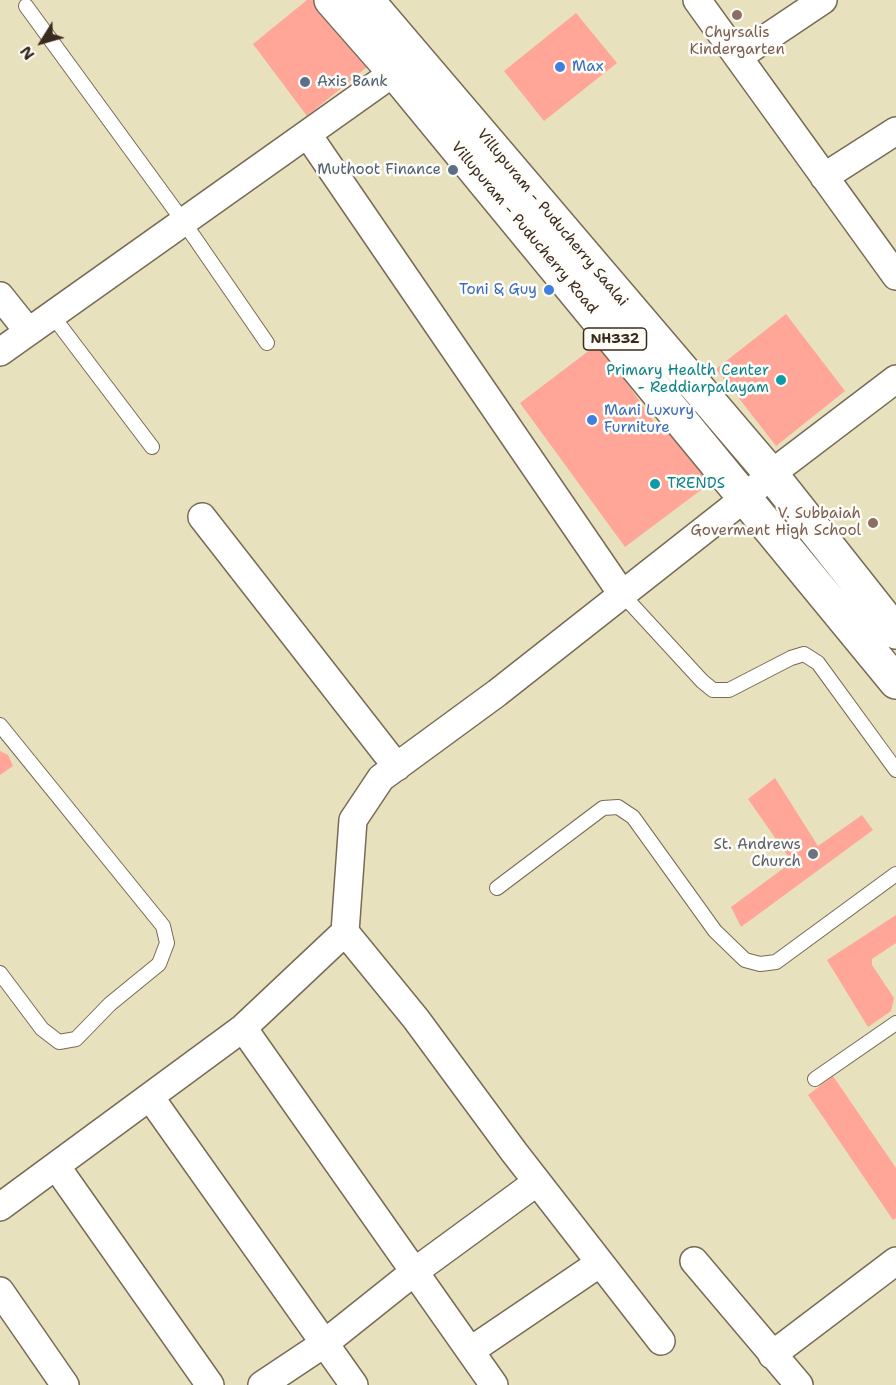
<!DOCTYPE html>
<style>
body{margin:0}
#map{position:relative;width:896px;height:1385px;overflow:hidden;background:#e8e1be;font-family:"Shantell Sans",sans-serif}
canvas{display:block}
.north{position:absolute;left:12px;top:12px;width:60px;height:60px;-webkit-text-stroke:4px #fdfcf7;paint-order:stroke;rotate:233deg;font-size:16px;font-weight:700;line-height:24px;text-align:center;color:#3b2a1e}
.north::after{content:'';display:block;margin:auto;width:21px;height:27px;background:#3b2a1e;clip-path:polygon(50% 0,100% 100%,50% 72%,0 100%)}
</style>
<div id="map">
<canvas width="896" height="1385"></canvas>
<div class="north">N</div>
</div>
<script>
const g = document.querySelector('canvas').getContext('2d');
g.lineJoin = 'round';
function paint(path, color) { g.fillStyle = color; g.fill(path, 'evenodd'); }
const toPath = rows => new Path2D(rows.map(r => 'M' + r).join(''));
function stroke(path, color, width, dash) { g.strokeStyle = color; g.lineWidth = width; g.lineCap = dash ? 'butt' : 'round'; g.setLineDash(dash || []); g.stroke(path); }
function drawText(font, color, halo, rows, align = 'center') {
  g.font = font + ' "Shantell Sans",sans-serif'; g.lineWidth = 5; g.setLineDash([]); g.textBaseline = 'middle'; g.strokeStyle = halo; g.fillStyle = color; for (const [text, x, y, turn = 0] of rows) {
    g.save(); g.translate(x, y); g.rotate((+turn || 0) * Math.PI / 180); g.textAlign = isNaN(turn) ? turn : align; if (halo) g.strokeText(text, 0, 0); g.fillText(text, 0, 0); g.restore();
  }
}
paint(toPath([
 [307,0,319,0,372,63,307,116,253,44],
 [576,13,617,63,544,121,504,71],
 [786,314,845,391,776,446,716,369],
 [599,343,664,436,679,426,717,478,625,547,520,403],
 [0,751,8,755,13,766,0,775],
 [775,778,818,846,862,815,873,830,741,927,731,907,792,862,748,799],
 [896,915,896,943,872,959,872,965,894,998,891,1011,868,1027,827,960],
 [833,1076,896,1168,896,1218,893,1220,808,1095]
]), '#ffa698');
const lane = toPath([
 [26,6,183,221,267,343],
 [52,315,152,447],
 [622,594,702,681,713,690,729,690,791,658,804,654,818,663,896,770],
 [0,725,163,926,167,943,159,964,110,1004,76,1039,59,1042,42,1029,0,973],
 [497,888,603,808,618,807,633,817,715,931,745,960,760,964,776,962,896,874],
 [815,1079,896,1023]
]);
const street = toPath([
 [697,0,896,276],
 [738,57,823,0],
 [308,135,622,594],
 [824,177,896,131],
 [0,296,28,331],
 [0,352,410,61],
 [202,517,397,767],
 [345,932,416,1019,514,1152,661,1341],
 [243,1028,494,1385],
 [150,1097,354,1385],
 [56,1166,210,1385],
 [0,1207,243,1028,345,932,353,820,381,778,497,693,746,497,771,474,896,379],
 [694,1261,799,1385],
 [0,1291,65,1385],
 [470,1351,600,1263],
 [772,1355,896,1261],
 [262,1385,325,1343,414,1272,537,1182]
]);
const highway = toPath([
 [331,0,395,73,896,682],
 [367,0,771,474,896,632]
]);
stroke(lane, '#786a56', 16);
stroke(street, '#786a56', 30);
stroke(highway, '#786a56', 36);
stroke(lane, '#fff', 14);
stroke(street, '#fff', 27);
stroke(highway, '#fff', 33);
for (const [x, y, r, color] of [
 [737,15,6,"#8d6e63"],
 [560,67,6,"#3f7fe0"],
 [305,82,6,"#5c6f8a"],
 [453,170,6,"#5c6f8a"],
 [549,290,6,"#3f7fe0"],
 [781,380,6,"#0f9aa8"],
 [592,420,6,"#3f7fe0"],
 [655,484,6,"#0f9aa8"],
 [873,523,6,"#8d6e63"],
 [813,854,6,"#6b7280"]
]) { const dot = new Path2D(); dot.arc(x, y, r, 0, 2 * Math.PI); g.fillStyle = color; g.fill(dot); stroke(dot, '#fdfcf7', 2); }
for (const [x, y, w] of [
 [615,339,63]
]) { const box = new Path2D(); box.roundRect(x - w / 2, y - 11, w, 22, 4.5); g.fillStyle = '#fdfcf7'; g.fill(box); stroke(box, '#3b2a1e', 1.5); }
drawText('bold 14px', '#3b2a1e', null, [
 ["NH332",615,339]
]);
drawText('15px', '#785e54', '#fdfcf7', [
 ["Chyrsalis",737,33],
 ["Kindergarten",737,50],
 ["V. Subbaiah",861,514,"right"],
 ["Goverment High School",861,531,"right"]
]);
drawText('15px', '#366cbe', '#fdfcf7', [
 ["Max",572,67],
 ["Toni & Guy",537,290,"right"],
 ["Mani Luxury",604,411],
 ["Furniture",604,428]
], 'left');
drawText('15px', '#4e5e75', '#fdfcf7', [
 ["Axis Bank",317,82],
 ["Muthoot Finance",441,170,"right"]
], 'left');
drawText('15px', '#3b2a1e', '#fdfcf7', [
 ["Villupuram - Puducherry Saalai",552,218,50],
 ["Villupuram - Puducherry Road",524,228,50]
]);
drawText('15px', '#0d838f', '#fdfcf7', [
 ["Primary Health Center",769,371],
 ["- Reddiarpalayam",769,388],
 ["TRENDS",667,484,"left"]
], 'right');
drawText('15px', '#5b616d', '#fdfcf7', [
 ["St. Andrews",801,845],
 ["Church",801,862]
], 'right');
</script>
